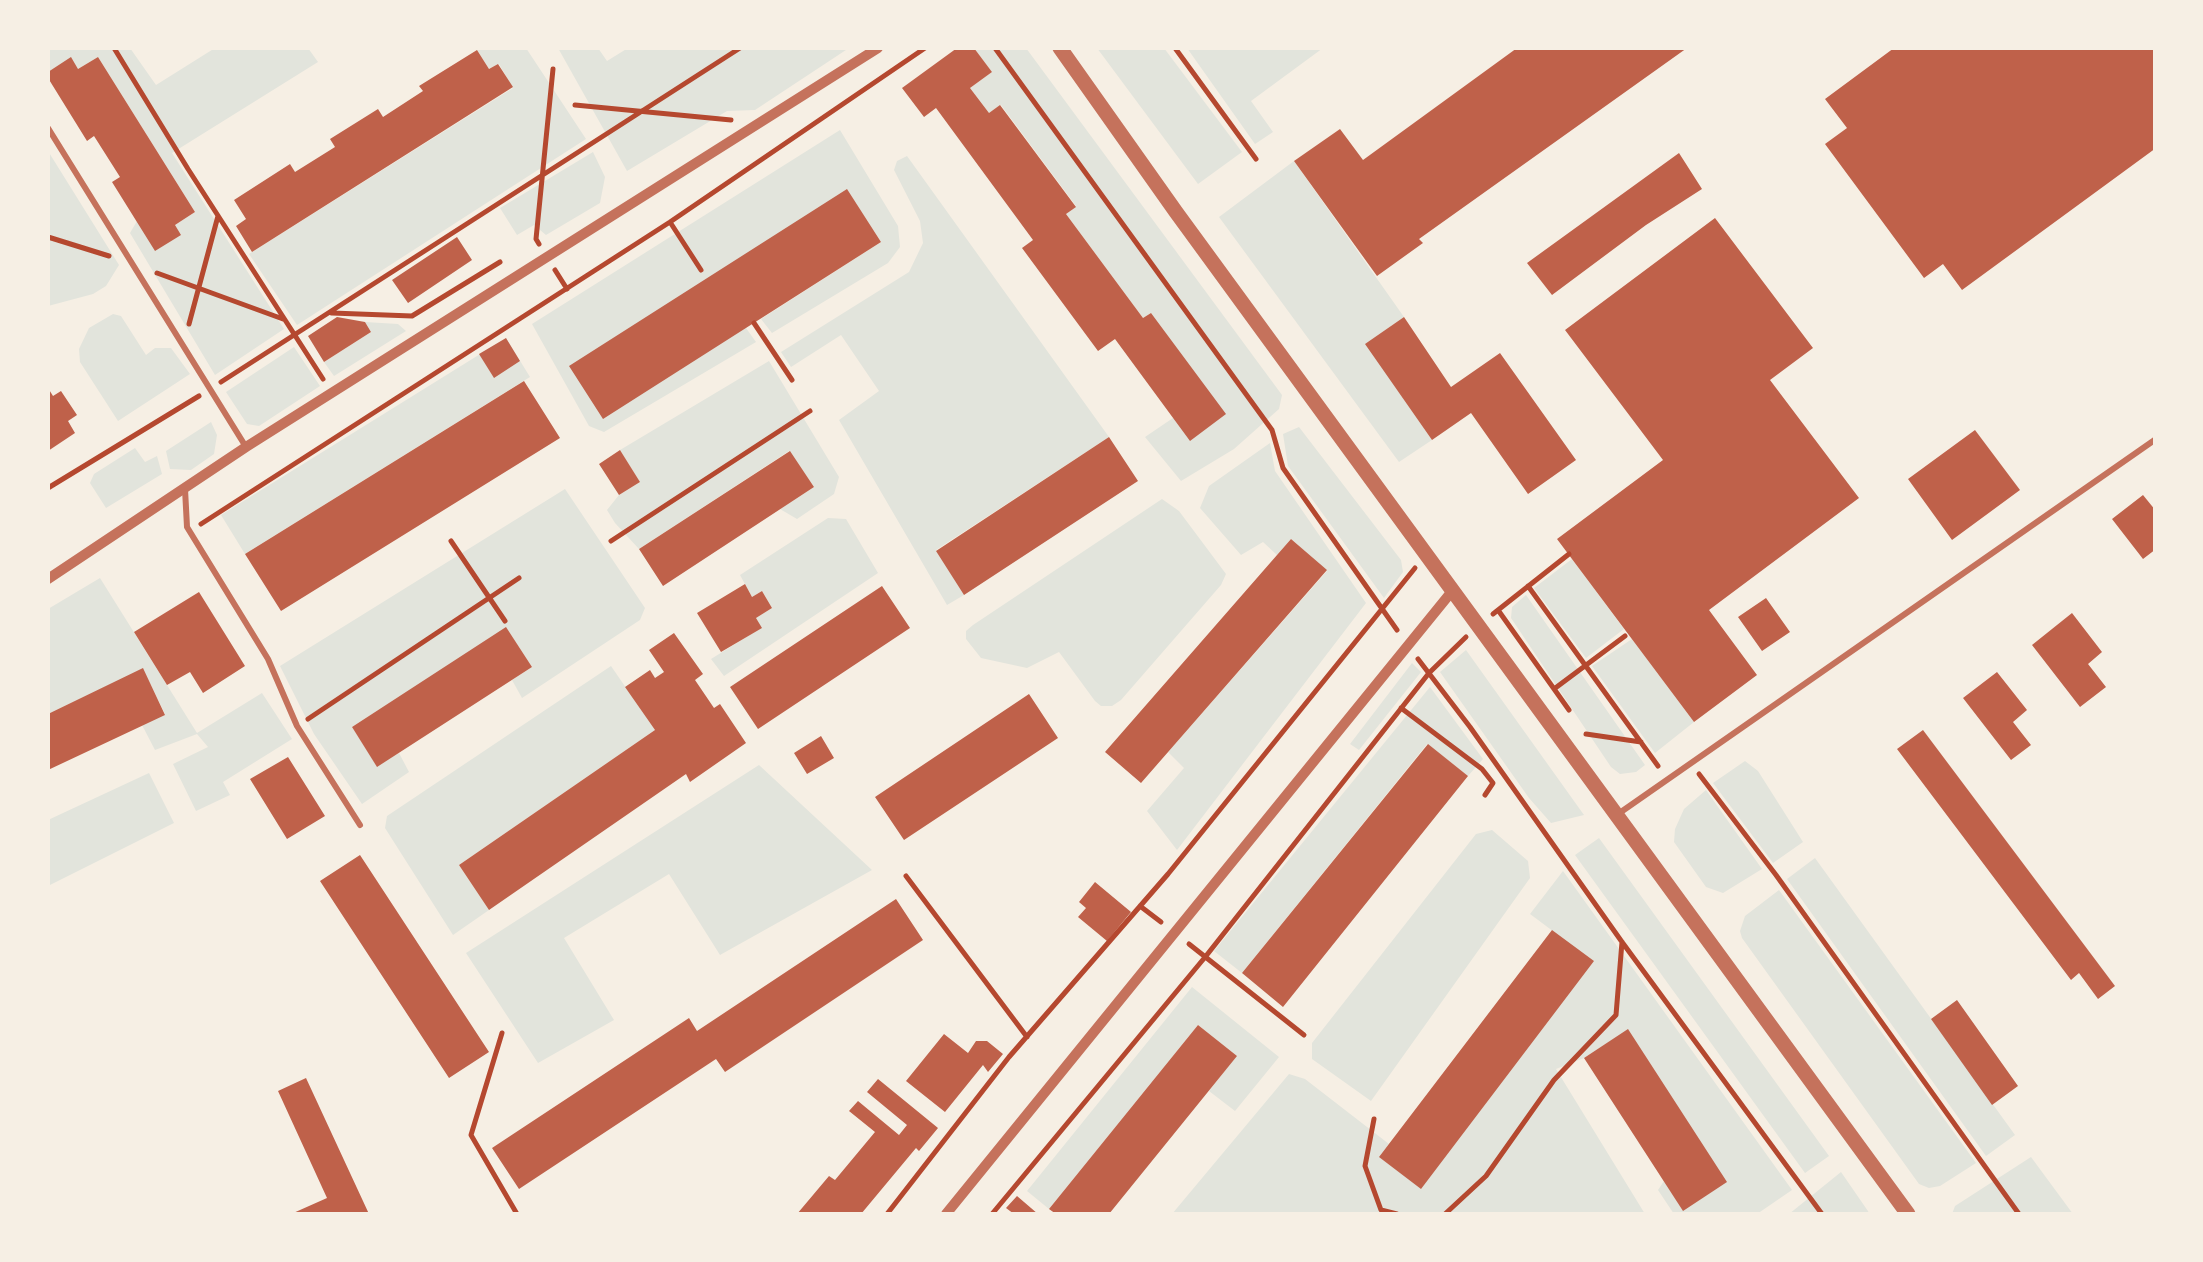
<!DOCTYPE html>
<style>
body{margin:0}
#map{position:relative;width:2203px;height:1262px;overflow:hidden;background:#f6efe4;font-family:"DejaVu Sans",sans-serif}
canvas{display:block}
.frame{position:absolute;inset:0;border:50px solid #f6efe4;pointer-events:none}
</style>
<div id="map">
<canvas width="2203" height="1262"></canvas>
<div class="frame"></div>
</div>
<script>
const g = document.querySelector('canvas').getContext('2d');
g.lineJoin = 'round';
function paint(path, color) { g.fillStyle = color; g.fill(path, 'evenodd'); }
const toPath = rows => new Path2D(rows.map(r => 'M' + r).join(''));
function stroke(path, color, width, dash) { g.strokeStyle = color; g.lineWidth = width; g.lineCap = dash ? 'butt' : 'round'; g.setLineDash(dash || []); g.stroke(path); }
paint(toPath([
 [48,48,130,48,156,85,215,48,308,48,318,62,172,153,284,329,215,375,130,233,137,221,180,235,175,225,195,212,98,57,78,69,71,58,48,72],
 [481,48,526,48,586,139,297,325,249,254,513,88,499,64,489,69,477,50],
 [558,48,598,48,607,61,628,48,849,48,755,110,727,111,627,171],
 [974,48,1026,48,1282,395,1279,409,1234,449,1181,481,1145,437,1173,418,1151,313,1143,318,1066,214,1076,206,1001,105,989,113,970,88,992,72],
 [1097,48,1164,48,1242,152,1198,184],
 [1187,48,1323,48,1251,101,1273,132,1255,144],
 [840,130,898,226,900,247,888,263,772,333,761,319,881,242,847,190,746,328,756,342,604,432,589,426,532,324],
 [48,151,119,265,106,286,93,294,48,306],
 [593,152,605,177,600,203,546,235,534,225,517,235,500,208],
 [907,156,1109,437,936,550,964,595,947,605,839,420,879,391,841,335,791,367,781,352,909,272,923,243,920,221,894,170,897,161],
 [1294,161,1404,317,1366,344,1432,440,1399,462,1219,217],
 [113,314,121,316,146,355,155,348,171,348,190,374,118,421,80,362,79,349,89,328],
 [365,322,398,324,406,331,334,376,324,362,371,332],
 [506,338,530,377,245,554,221,515],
 [294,347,320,386,259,426,247,424,226,392],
 [769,361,839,477,834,494,797,519,780,509,814,487,789,451,639,549,615,523,607,510,619,495,640,482,620,450],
 [211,422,217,435,214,454,191,470,170,469,166,451],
 [1299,427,1401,560,1403,572,1384,598,1288,466,1283,434],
 [1270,443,1275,471,1366,603,1177,850,1147,811,1184,768,1168,752,1327,571,1291,539,1277,555,1263,542,1241,555,1200,508,1209,486],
 [135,448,145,462,157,456,162,474,106,508,90,483,94,474],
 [565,489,645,608,640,620,522,698,512,680,532,667,506,628,352,727,377,766,399,753,409,772,362,804,314,734,280,666],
 [1162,499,1179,511,1226,574,1221,585,1121,700,1112,706,1101,706,1095,701,1059,652,1027,668,981,658,966,639,966,631,973,625],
 [828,518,846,519,878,573,724,676,711,659,761,628,756,618,772,608,762,591,752,597,740,575],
 [1572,559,1624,629,1586,658,1534,588],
 [100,578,197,733,262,693,292,739,223,782,230,795,196,811,173,764,208,747,197,734,155,750,142,725,165,714,143,669,48,714,48,609],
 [1526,595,1645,765,1636,772,1620,774,1611,767,1511,618,1512,607],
 [1632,639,1694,722,1655,753,1592,666],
 [1466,650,1584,815,1551,823,1529,798,1440,672],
 [1412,663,1421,672,1359,750,1350,744],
 [611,666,655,730,459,865,489,910,453,935,385,828,387,816],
 [1430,687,1483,759,1468,776,1427,744,1242,973,1214,951],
 [1745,761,1758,771,1803,842,1773,863,1713,783],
 [759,765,872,870,720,955,669,874,564,938,614,1020,538,1063,466,953],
 [149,773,174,823,48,886,48,820],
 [1706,790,1762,869,1723,893,1706,887,1674,842,1675,829,1684,809],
 [1492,830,1528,861,1530,878,1371,1101,1312,1059,1312,1043,1476,834],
 [1599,838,1829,1156,1805,1173,1575,855],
 [1815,858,2015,1135,1986,1156,1787,879],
 [1563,871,1792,1190,1757,1214,1674,1214,1658,1190,1664,1181,1683,1210,1726,1182,1628,1030,1584,1058,1556,1069,1645,1214,1172,1214,1289,1074,1305,1079,1389,1144,1379,1157,1593,961,1530,914],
 [1779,890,1976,1163,1940,1186,1929,1188,1919,1184,1742,938,1740,931,1745,916],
 [1192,987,1279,1057,1235,1111,1209,1091,1236,1056,1198,1025,1049,1209,1027,1191],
 [2031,1157,2073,1214,1952,1214,1955,1206],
 [1841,1172,1870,1214,1789,1214]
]), '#e2e4dc');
paint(toPath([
 [957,48,974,48,992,72,970,88,989,113,1000,105,1076,207,1066,214,1143,318,1151,313,1226,414,1190,441,1115,339,1098,351,1022,248,1033,240,936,108,924,117,902,88],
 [1517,48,1687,48,1419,239,1423,243,1377,276,1294,161,1340,129,1363,160],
 [1894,48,2156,48,2156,148,1962,290,1943,264,1924,278,1825,144,1847,128,1825,99],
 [477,50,489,69,498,64,513,87,252,252,236,226,246,219,234,200,290,164,295,172,335,147,330,139,378,109,383,117,423,91,419,86],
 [71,57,78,69,98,57,195,212,175,225,181,235,155,251,112,182,120,177,94,136,87,141,48,78,48,72],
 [1679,153,1702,189,1646,225,1552,295,1527,263],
 [847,189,881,242,603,419,569,366],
 [1715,218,1813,348,1770,380,1859,498,1709,610,1757,675,1694,722,1557,539,1663,460,1565,330],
 [457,237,472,260,408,303,392,280],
 [337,317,365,322,371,332,324,362,308,336],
 [1404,317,1451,387,1500,353,1576,460,1528,494,1471,413,1432,440,1365,344],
 [506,338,520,361,494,378,479,354],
 [524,381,560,438,281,611,245,554],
 [48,388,53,396,61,391,77,415,68,421,75,433,48,451],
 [1975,430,2020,490,1952,540,1908,479],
 [1109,437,1138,481,964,595,936,551],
 [620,450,640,482,619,495,599,464],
 [790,451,814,487,663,586,639,549],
 [2143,495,2156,511,2156,549,2143,559,2112,519],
 [1291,539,1327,570,1141,783,1105,752],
 [745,584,752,597,762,591,772,608,756,618,762,628,721,652,697,613],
 [882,586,910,628,758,729,730,687],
 [199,592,245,666,203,693,190,672,167,685,134,632],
 [1766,598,1790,632,1762,651,1738,617],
 [2072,613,2102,652,2088,664,2106,687,2080,707,2032,645],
 [506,627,532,667,377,767,352,727],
 [674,633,703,674,695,680,714,708,720,704,746,743,690,782,686,774,489,910,459,865,655,730,625,687,650,670,655,678,664,672,649,650],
 [143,668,165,715,48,770,48,714],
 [1997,672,2027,710,2013,722,2031,745,2011,760,1963,698],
 [1029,694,1058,738,904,840,875,797],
 [1923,730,2115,986,2098,999,2079,973,2071,980,1897,749],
 [821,736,834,758,807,774,794,753],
 [1428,744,1468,776,1283,1007,1242,973],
 [288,757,325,816,287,839,250,779],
 [360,855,489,1052,449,1078,320,881],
 [1095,882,1131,912,1107,941,1078,917,1086,908,1079,902],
 [896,899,923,940,725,1072,716,1059,519,1189,492,1148,689,1018,697,1031],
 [1552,930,1594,961,1421,1189,1379,1157],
 [1957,1000,2018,1086,1992,1105,1931,1019],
 [1198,1025,1237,1056,1109,1214,1056,1214,1049,1209],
 [1628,1029,1727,1182,1683,1211,1584,1058],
 [944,1034,968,1053,976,1041,987,1041,1003,1054,988,1072,983,1065,945,1112,906,1081],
 [306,1078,369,1214,291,1214,327,1198,278,1091],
 [878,1079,938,1128,919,1151,916,1148,861,1214,797,1214,829,1176,835,1180,875,1132,849,1111,858,1101,899,1135,907,1125,867,1092],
 [1017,1196,1038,1214,1014,1214,1006,1208]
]), '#bf614a');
stroke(toPath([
 [114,48,188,169,323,379],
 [995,48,1272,430,1283,468,1397,630],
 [1175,48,1256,159],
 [575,105,731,120],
 [670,222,701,270],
 [48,237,109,256],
 [539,244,536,239,553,69],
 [555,270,567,289],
 [157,273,283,319],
 [332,313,412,316,500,262],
 [754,323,792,380],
 [189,324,218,216],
 [221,382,740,48],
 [48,488,199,396],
 [201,524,670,222,925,48],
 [451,541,505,621],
 [611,541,810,411],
 [1528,586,1658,766],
 [1498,610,1569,710],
 [1493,614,1569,554],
 [1418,659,1470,727,1622,942,1822,1214],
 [1554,689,1625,636],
 [1401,708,1482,769,1493,783,1485,795],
 [308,719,519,578],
 [1586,734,1641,742],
 [1699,774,1776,875,2019,1214],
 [906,876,1027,1037],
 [1140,906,1161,922],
 [1189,944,1304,1035],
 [502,1033,471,1135,517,1214],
 [1374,1119,1365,1166,1381,1210,1397,1214],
 [887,1214,1009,1057,1168,874,1415,568],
 [992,1214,1206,956,1429,673,1466,637],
 [1445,1214,1486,1176,1554,1080,1616,1015,1622,942]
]), '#b5482f', 5);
stroke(toPath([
 [48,128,246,447],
 [185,489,187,527,268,659,297,726,360,825],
 [1618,814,2156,439]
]), '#c5725c', 6);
stroke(toPath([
 [48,579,246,447,878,48],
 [946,1214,1453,590]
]), '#c5725c', 10);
stroke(toPath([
 [1060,48,1176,212,1908,1214]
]), '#c5725c', 15);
</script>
